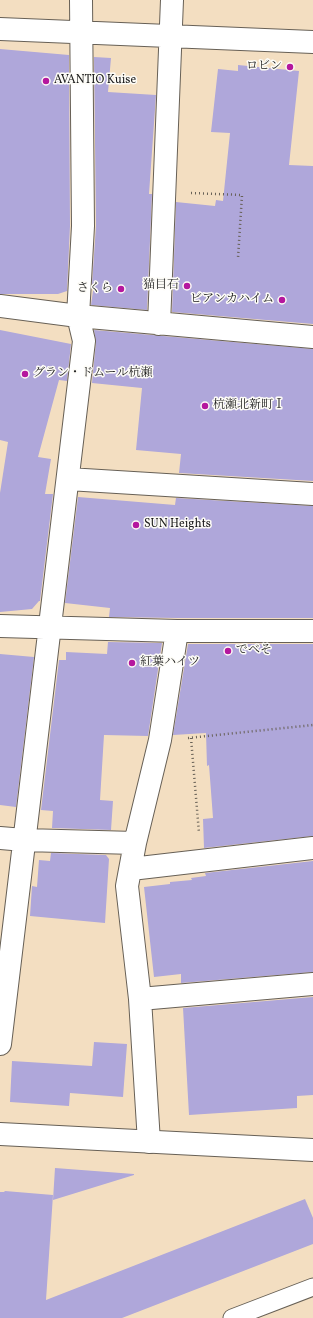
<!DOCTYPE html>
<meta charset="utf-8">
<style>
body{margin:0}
canvas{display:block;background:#f3dec1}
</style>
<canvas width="313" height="1318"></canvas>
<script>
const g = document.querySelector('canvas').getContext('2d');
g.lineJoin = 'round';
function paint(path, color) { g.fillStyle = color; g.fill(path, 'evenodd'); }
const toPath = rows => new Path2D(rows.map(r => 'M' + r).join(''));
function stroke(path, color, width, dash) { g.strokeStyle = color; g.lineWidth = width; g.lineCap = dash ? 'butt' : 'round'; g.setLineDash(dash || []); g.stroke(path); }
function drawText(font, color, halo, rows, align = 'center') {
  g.font = font + ' Vollkorn,"Noto Serif JP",serif'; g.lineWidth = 3; g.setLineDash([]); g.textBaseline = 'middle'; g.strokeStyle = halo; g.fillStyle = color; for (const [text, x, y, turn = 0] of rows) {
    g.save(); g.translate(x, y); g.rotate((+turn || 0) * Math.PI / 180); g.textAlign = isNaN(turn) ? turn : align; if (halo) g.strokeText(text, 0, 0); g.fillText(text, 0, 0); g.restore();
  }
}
paint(toPath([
 [0,49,69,55,70,226,67,291,58,294,0,294],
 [94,57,111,58,108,92,156,95,149,194,152,194,147,310,91,305,94,284,92,284,96,226],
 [238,65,299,71,289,165,313,166,313,324,172,312,176,202,215,206,216,200,223,201,230,133,211,132,218,69,238,71],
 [0,330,71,344,67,381,59,380,38,457,51,459,45,494,53,494,40,601,39,601,32,609,0,612,0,493,8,442,0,440],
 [94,330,313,349,313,481,179,473,181,454,136,450,142,388,92,383,96,342],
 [78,497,175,505,176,498,313,506,313,618,177,618,109,617,110,608,65,603],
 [108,642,162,643,148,736,104,735,100,800,113,801,111,830,52,828,53,811,41,810,59,660,66,660,66,652,107,654],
 [188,644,313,644,313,836,204,848,203,819,213,818,209,765,207,766,206,733,173,735],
 [0,654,34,657,16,807,0,805],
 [51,853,106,855,109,859,105,923,30,916,32,886,37,887,39,860,50,861],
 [313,861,313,972,181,983,181,974,154,977,144,887,170,884,170,882,192,880,191,878,206,876,205,873],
 [313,997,313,1095,297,1096,297,1108,189,1115,183,1008],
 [94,1042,127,1044,123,1097,70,1093,69,1106,10,1102,12,1061,92,1066],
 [55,1168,134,1174,134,1175,53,1200],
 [5,1191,53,1195,46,1300,305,1199,313,1218,313,1244,122,1318,0,1318,0,1192,4,1192]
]), '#afa7da');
const service = toPath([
 [232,1318,313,1287]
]);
const minor = toPath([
 [0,29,313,42],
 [0,306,78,316,313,337],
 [159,324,172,0],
 [68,479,313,494],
 [0,626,177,631,313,631],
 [0,838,24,840,135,843],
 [131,869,313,848],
 [140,999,313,984],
 [0,1044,84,341,78,316,83,226,81,0],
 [149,1142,140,999,127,886,135,843,160,740,177,631]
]);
const tertiary = toPath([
 [0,1134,313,1150]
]);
stroke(service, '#676056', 19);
stroke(minor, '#676056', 24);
stroke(tertiary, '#676056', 24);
stroke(toPath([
 [191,193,242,195,238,258],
 [188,738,313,725],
 [191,738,199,833]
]), '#676056', 2.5, [1, 3]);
stroke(service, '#fff', 17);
stroke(minor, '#fff', 22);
stroke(tertiary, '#fff', 22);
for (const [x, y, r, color] of [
 [290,67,4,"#b5179e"],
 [46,81,4,"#b5179e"],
 [187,286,4,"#b5179e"],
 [121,289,4,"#b5179e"],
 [282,300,4,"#b5179e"],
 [25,374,4,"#b5179e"],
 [205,406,4,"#b5179e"],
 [136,525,4,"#b5179e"],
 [228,651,4,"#b5179e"],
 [132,663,4,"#b5179e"]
]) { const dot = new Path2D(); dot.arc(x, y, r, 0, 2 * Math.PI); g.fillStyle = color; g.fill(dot); stroke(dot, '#fdfcf7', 1.5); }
drawText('12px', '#1c1c1c', '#fdfcf7', [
 ["ロビン",282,67,"right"],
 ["AVANTIO Kuise",54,81],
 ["猫目石",179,286,"right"],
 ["さくら",113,289,"right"],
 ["ビアンカハイム",274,300,"right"],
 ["グラン・ドムール杭瀬",33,374],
 ["杭瀬北新町Ⅰ",213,406],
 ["SUN Heights",144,525],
 ["でべそ",236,651],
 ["紅葉ハイツ",140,663]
], 'left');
</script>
